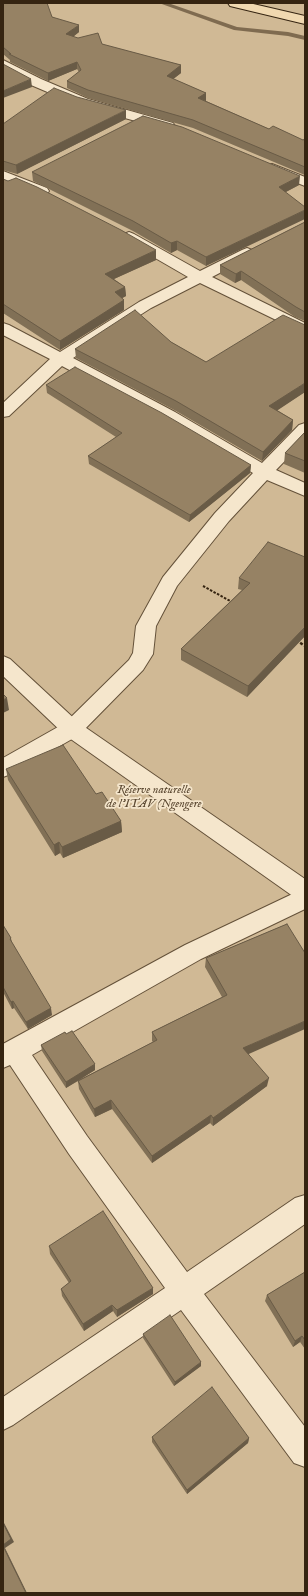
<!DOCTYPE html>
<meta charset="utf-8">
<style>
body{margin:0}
#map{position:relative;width:308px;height:1596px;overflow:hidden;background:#f0d8b0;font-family:"IM FELL English",serif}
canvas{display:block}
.frame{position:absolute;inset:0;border:4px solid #352411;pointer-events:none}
</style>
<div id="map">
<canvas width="308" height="1596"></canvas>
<div class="frame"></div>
</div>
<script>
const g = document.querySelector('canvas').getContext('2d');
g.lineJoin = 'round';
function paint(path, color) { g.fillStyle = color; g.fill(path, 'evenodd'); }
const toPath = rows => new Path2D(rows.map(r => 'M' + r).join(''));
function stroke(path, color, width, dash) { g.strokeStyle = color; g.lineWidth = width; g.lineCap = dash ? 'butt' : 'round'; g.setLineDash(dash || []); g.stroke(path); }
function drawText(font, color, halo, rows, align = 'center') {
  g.font = font + ' "IM FELL English",serif'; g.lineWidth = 3.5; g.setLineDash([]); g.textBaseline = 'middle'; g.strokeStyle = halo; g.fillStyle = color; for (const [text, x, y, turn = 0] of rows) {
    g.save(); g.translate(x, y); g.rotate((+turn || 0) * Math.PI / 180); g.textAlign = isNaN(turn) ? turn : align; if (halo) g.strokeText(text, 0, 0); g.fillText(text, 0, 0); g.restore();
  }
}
paint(toPath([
 [3,3,305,3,305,1593,3,1593]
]), '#d0b995');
paint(toPath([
 [159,3,168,3,237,27,288,32,305,36,305,40,288,36,234,30,159,3]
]), '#7f6b50');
const minor = toPath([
 [3,60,41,79,88,99,173,123,175,126,173,129,168,130,78,105,31,85,3,69,3,60],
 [272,164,305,177,305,186,267,171,265,168,267,165,272,164],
 [3,171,47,188,49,191,47,194,42,195,3,180,3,171],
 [129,232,134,234,200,271,242,250,247,248,252,250,255,253,252,256,212,277,305,323,305,334,200,283,151,308,73,358,175,412,262,463,299,425,305,423,305,440,276,470,305,483,305,496,267,480,229,521,177,586,156,626,153,654,143,670,79,735,11,774,3,777,3,758,65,723,129,660,133,653,136,626,163,577,215,513,253,473,163,420,62,366,9,416,3,417,3,403,50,359,3,335,3,323,9,325,60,352,139,302,188,277,124,240,121,237,124,234,129,232],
 [305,888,305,909,201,959,32,1055,87,1136,187,1272,295,1198,305,1195,305,1224,204,1294,305,1427,305,1467,294,1463,181,1310,13,1425,3,1430,3,1397,165,1288,69,1154,10,1065,3,1068,3,1044,185,945,305,888]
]);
const tertiary = toPath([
 [3,656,10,659,79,723,305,879,305,902,297,899,65,735,3,676,3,656]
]);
const trunk = toPath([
 [228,3,249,3,305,16,305,24,230,6,228,3]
]);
stroke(minor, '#645139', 2);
stroke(tertiary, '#645139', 2);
stroke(trunk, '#352411', 2);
stroke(toPath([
 [203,586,232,602]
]), '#352411', 2, [2.5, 1.5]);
stroke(toPath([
 [296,640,305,646]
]), '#352411', 2.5, [3, 2]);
paint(minor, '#f5e6cc');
paint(tertiary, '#f5e6cc');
paint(trunk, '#f0d8b0');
paint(toPath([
 [3,3,52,17,79,32,73,37,181,65,181,73,173,79,206,93,206,101,269,129,303,140,305,139,305,175,193,128,88,98,67,88,67,81,79,72,77,69,48,81,10,62,10,60,3,54],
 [126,119,17,174,3,170,3,124],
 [32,172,299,185,286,192,206,266,177,250,171,253,133,231,33,181],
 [3,179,156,260,114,279,125,287,126,296,122,298,124,300,124,310,60,350,3,313],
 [305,222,305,321,295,317,241,280,235,283,220,274,220,265],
 [171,342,206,362,305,392,277,410,293,420,292,430,262,461,176,411,76,358,75,349],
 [46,385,251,465,250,473,189,522,89,464,88,456,116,437,47,393],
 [305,432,305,473,284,464,285,453],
 [305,557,305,636,247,697,181,660,181,649,242,590,238,589,239,578],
 [6,769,96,794,121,821,122,832,63,858,60,853,55,856,8,780],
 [287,924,248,1054,267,1086,213,1126,210,1123,152,1163,112,1109,95,1117,79,1089,78,1081,66,1088,42,1051,41,1045,66,1034,95,1070,81,1079,153,1042,152,1041,152,1032,222,997,205,967,206,958],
 [3,925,11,938,12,943,52,1015,28,1029,14,1008,12,1009,3,992],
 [49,1246,153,1294,117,1317,113,1311,84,1331,62,1296,61,1289,69,1283,50,1254],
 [305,1272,305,1349,300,1342,293,1347,265,1301,267,1295],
 [143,1334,201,1366,174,1386,143,1338],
 [152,1437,249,1438,248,1443,187,1494,152,1442]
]), '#817056');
paint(toPath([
 [79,25,79,32,66,42,66,34],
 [77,62,77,69,48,81,48,73],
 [181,65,181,73,167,84,167,76],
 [31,79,32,87,3,98,3,91],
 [206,93,206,101,198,98],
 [126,110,126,119,17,174,16,165],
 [300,176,299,185,278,196,279,187],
 [305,210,305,219,206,266,206,257],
 [177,241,177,250,171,253,171,243],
 [156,250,156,260,105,283,105,274],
 [241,271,241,280,235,283,236,274],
 [125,287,126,296,115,302,115,292],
 [124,300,124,310,60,350,60,341],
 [305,383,305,392,269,416,269,406],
 [293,420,292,430,262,461,263,452],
 [251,465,250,473,189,522,190,515],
 [305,627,305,636,247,697,248,686],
 [7,698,9,710,3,713,3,700],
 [121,821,122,832,63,858,62,847],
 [59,842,60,853,55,856,54,845],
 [13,1001,14,1008,12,1009,11,1002],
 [51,1008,52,1015,28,1029,26,1022],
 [305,1021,305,1029,242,1057,243,1048],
 [95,1064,95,1070,66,1088,66,1082],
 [269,1078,267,1086,213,1126,213,1118],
 [111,1100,112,1109,95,1117,94,1109],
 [211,1115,210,1123,152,1163,152,1156],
 [153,1288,153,1294,117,1317,117,1310],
 [112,1305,113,1311,84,1331,83,1324],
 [302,1336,300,1342,293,1347,295,1341],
 [201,1362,201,1366,174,1386,175,1382],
 [249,1438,248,1443,187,1494,187,1490],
 [3,1521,14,1542,5,1548,27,1593,26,1593,3,1546]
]), '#695b46');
const building = toPath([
 [3,3,47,3,52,17,79,25,66,34,78,38,98,33,102,44,181,65,167,76,206,93,198,98,269,129,273,126,303,140,305,139,305,167,193,120,88,90,67,81,81,70,77,62,48,73,9,54,11,54,3,47,3,3],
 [3,64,31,79,3,91,3,64],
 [54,88,77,97,126,110,16,165,3,161,3,124,54,88],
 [143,116,182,127,300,176,279,187,305,207,305,210,206,257,177,241,171,243,133,221,32,172,143,116],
 [16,178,37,187,121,230,156,250,105,274,125,287,115,292,124,300,60,341,3,304,3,179,8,181,16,178],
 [305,222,305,312,296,307,241,271,236,274,220,265,305,222],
 [135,310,171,342,206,362,283,315,305,325,305,383,269,406,293,420,263,452,176,401,75,349,135,310],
 [75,367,162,413,251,465,190,515,88,456,122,433,46,385,75,367],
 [305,432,305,461,285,453,305,432],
 [268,542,305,557,305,627,248,686,181,649,250,583,239,578,268,542],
 [3,694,7,698,3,700,3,694],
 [63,745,96,794,102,792,121,821,62,847,59,842,54,845,6,769,63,745],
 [287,924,305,953,305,1021,243,1048,269,1078,213,1118,211,1115,152,1156,111,1100,94,1109,78,1081,157,1040,152,1032,227,995,206,958,287,924],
 [3,925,11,938,10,939,51,1008,26,1022,13,1001,11,1002,3,987,3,925],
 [72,1031,95,1064,66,1082,41,1045,65,1032,66,1034,72,1031],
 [103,1211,153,1288,117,1310,112,1305,83,1324,61,1289,71,1281,49,1246,103,1211],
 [305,1272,305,1340,302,1336,295,1341,267,1295,305,1272],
 [170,1315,201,1362,175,1382,143,1334,170,1315],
 [212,1387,249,1438,187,1490,152,1437,212,1387],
 [3,1523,11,1539,3,1545,3,1523],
 [3,1546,26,1593,3,1593,3,1546]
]);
paint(building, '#968264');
stroke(building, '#695b46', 1);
drawText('italic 12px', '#5c4932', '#f5e6cc', [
 ["Réserve naturelle",154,791],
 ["de l'ITAV (Ngengere",154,805]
]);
</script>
